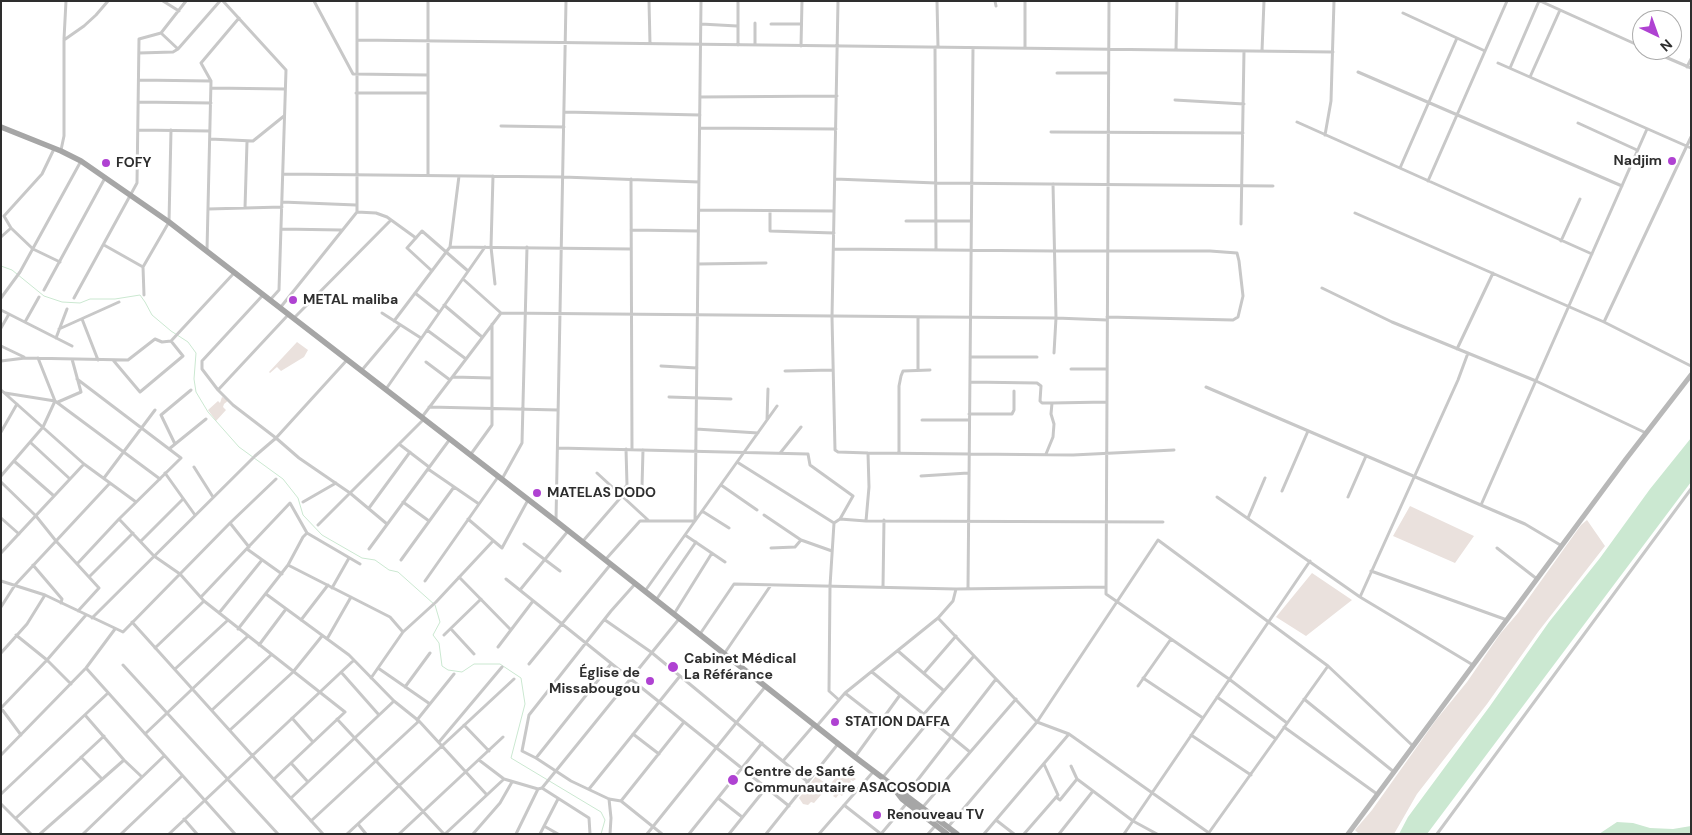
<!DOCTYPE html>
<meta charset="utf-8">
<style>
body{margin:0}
#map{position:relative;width:1692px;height:835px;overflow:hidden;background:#fff;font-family:"DM Sans",sans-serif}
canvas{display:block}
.frame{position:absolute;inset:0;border:2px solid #2e2e2e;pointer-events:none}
.north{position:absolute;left:1632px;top:10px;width:50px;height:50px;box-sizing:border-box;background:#fff;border:1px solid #ababab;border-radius:50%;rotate:138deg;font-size:14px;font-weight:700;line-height:20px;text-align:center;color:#2e2e2e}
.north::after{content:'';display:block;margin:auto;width:18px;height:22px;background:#af42d2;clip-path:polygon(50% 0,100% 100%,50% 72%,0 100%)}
</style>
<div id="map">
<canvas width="1692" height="835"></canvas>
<div class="frame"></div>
<div class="north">N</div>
</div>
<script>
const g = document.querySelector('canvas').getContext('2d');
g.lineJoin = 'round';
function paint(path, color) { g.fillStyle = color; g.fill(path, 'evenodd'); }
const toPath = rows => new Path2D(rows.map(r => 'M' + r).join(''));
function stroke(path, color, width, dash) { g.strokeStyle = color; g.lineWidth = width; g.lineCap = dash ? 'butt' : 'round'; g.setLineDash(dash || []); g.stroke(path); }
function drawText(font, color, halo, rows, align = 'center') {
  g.font = font + ' "DM Sans",sans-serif'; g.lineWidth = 5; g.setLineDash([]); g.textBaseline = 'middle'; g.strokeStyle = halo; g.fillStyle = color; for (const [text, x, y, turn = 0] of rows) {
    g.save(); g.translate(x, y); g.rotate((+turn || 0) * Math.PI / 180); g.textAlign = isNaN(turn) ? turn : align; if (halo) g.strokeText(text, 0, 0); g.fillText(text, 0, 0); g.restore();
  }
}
paint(toPath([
 [297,342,308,350,304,357,281,371,277,367,270,373,269,372],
 [222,397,229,400,224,404,223,407,226,410,216,421,208,410,218,401,220,403],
 [1410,506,1474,536,1455,563,1393,536],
 [1587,520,1605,546,1538,632,1487,704,1417,794,1394,834,1359,834,1355,830,1372,810,1436,720,1467,682,1500,634,1518,613,1581,525],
 [1312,573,1352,600,1306,636,1276,617],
 [843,767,853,774,852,776,856,779,853,781,849,779,851,781,850,784,842,796,839,794,836,798,833,796,837,792,830,785],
 [816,776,826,784,824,786,827,788,814,803,811,802,808,805,803,804,799,798]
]), '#eae1dd');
paint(toPath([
 [1691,438,1691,482,1427,834,1399,834,1408,817,1490,706,1549,622,1600,558,1650,489],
 [1617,822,1633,823,1650,828,1673,829,1691,826,1691,834,1599,834]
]), '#cbe8d1');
stroke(toPath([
 [1,266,12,270,44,296,62,302,80,303,90,299,115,299,140,295,145,302,152,315,171,331,188,342,196,353,194,379,196,392,208,412,239,447,283,479,298,498,303,515,322,535,362,558,375,560,389,570,398,572,435,605,440,622,433,635,439,643,442,666,448,670,462,672,474,664,500,664,521,678,525,704,511,758,601,812,605,820,601,834]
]), '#cbe8d1', 1);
stroke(toPath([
 [163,1,179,11],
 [223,1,286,70,279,290,270,300],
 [314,1,353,74,428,75],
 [428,1,428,175],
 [649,1,650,44],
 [838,1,832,317,835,450,838,452,868,453,1073,455,1174,450],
 [937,1,938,47],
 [995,1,996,6],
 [1025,1,1025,48],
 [1109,1,1106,594,1229,679,1287,723],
 [1540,1,1642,47],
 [1403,13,1485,51],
 [755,23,755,45],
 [701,24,737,26],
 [771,24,801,24],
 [161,33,186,1],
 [64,39,66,1],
 [357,40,1333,52],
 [738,45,738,1],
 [801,46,802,1],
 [935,47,936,249],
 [1176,50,1177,1],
 [1649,50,1691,68],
 [1262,51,1264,1],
 [139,53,173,52,178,49,220,1],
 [1498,63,1691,148],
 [1687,67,1691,59],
 [1510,68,1539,1],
 [1358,72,1622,186],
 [1057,73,1108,73],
 [1530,77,1560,10],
 [139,80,210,81],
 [211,88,285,89],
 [356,93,428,93],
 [700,97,837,96],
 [1175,100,1244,104],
 [138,102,211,103],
 [564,112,700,115],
 [1297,122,1592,254],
 [1578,123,1637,150],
 [501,126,564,127],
 [700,128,836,129],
 [138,130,210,131],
 [1051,132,1243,133],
 [1325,135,1331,101,1334,1],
 [210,139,253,141,284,116],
 [54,149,42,174,4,216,11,228,33,249,60,262],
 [61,150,64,136,64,40,84,26,96,15,108,1],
 [1400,168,1457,38],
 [283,174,563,177,699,182],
 [493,176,491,247,495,284],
 [631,179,632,449],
 [835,179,936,183,1273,186],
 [1428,181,1507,1],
 [1053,184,1056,318,1054,353],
 [282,202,356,205],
 [245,208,247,142],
 [208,209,282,207],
 [699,210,834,211],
 [770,211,770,231,834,233],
 [357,212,376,213,387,217,416,238],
 [1355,213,1604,322,1691,366],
 [906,221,970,221],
 [1241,224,1244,51],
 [281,229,341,230],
 [631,230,698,231],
 [1,237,11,228],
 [1561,241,1580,199],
 [104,245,143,267],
 [450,247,631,249],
 [834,249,1054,251,1210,251,1237,253,1239,261,1243,296,1238,317,1233,320,1107,317],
 [207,250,211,81,201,63,239,18],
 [698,264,766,263],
 [432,271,407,248,422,231,468,271],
 [463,279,501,313,1056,318,1107,320],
 [1322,288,1392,322,1536,381,1646,433],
 [44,290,105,178],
 [415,293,439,312],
 [144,295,143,267,169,222,171,130],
 [263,295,202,361,202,369,218,390,233,405,276,438,299,458,350,493,387,524],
 [1,298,20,272,81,161],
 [74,298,137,183,139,39,161,33,178,49],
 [444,305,482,337],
 [280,308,357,212,357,1],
 [1,310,72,346],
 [382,313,421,338],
 [294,318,391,220],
 [82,319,98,360],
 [394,321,450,247,459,176],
 [25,322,39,297],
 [1604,322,1691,137],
 [1,328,9,314],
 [59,329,119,302],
 [427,330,466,359],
 [56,338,67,309],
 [1,346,24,357],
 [1457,349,1493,273],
 [970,357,1037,357],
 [113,360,140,392,183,356,171,341],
 [1,361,25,358,128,360,155,339,162,342,171,341,234,273],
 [426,362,450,380],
 [661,366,697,368],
 [1071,369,1107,369],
 [362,370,400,325],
 [918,370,918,318],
 [785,371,833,370],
 [453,377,492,378],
 [970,382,1037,383,1041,386,1040,401,1042,403,1052,403],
 [1206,387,1525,524,1562,546],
 [386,389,485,247],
 [1,390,84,464,136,502],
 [218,390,288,315],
 [5,393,55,401,160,479],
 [669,397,731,399],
 [58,402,81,392,72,359],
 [429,407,558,410],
 [969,414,1012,414,1014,410,1014,391],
 [422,417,501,313],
 [767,420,768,389],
 [922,420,969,420],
 [696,429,758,433],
 [1,432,17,404],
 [30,442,70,479],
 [175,444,161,415,191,390],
 [399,444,429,467],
 [558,448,808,454,810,465,853,496,840,519,834,523],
 [169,449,206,419],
 [781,452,801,427],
 [899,453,899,386,901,376,903,371,930,370],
 [471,454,492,425,492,324],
 [1046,454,1053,437,1054,424,1051,414,1052,403,1107,402],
 [14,461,54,496],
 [737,462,834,523],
 [194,467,213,497],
 [428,469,479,504],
 [165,473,195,515],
 [597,473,648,520],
 [1,476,43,427,55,401,38,358],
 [921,476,968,473],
 [104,478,155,410],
 [502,479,522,443,527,247],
 [1,482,36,516,56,541,99,588,78,611],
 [721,485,757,510],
 [642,487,643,450],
 [1282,491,1308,431],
 [620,494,627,485,626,449],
 [1217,497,1360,597,1473,665],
 [1348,497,1366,456],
 [303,502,336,483],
 [403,502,429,521],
 [1481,505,1647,129],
 [369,508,410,452],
 [702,511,729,528],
 [764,515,801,540,832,551],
 [1,518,19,534],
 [1248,518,1265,478],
 [119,519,154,556,180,574,204,601,345,712,274,779],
 [468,519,502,548,528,500],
 [840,519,866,521,1163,522],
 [556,520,566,1],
 [866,521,869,487,868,453],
 [230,523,249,547],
 [834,523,830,586,829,691,839,700],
 [318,525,424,419],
 [685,535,725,562],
 [141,541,183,499],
 [583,541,622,496],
 [524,544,560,571],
 [771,548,795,547,801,540],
 [1497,548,1537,579],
 [247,549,282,574],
 [369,549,450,439],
 [1,553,84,464],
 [606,559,640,521,695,521,701,1],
 [401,560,454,487],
 [77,564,119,519,181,458,77,379],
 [33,565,62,599,61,603],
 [288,565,390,617,403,632],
 [1371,571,1507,620],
 [89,577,133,533],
 [459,577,511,630],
 [506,579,789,806],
 [1,581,45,595,123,632,230,523,276,479],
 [425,581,498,477],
 [635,584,611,611,529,715,522,751,536,758,571,781,609,799,621,801,662,834],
 [883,587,884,520],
 [332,588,349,558],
 [968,589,973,48],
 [520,590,568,531],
 [645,591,777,406],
 [266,594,349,655,394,701,419,721,487,795],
 [201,597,290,503,307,533,360,564],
 [1360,597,1458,380,1468,353],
 [656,600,696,542],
 [1,607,15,585,110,483],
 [219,613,262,560],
 [674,614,712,553],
 [92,618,255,456,276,438,347,360],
 [938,618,1037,722,1069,734,1209,833],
 [301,620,328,585],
 [605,620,651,652,808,782],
 [132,622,323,834],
 [238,629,288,565,303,537,307,533],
 [451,629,474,654],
 [700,634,734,584,956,589,1106,587],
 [16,635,47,660,71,684],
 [444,635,481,599],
 [327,639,351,597],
 [259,645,286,609],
 [498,647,533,601],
 [155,648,204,601],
 [898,651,943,690],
 [1,653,27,624,45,595],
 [724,654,771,585],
 [529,664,611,564],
 [123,665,278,834],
 [86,668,235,834],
 [378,668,430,704],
 [175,669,228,620],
 [341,672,379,715],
 [872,672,970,752],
 [924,673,956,636],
 [371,678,403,632,436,602,493,541],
 [1143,678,1203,718],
 [1138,686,1171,639],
 [405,687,430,653],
 [845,693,881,721],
 [1217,697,1276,739],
 [1304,699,1394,772],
 [1,708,47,660,86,615],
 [1,708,21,735],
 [212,710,271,655],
 [924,714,974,656],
 [85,715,124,760,142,777],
 [292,718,313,742],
 [337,719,444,834],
 [417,720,454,674],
 [464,725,489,751],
 [816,727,845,693,938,618,953,601,956,589],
 [1284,727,1377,794],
 [230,730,293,672,322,636],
 [145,734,248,636],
 [633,734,659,754],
 [1191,735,1251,775],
 [439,742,502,667],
 [1,755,86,668,115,629],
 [81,757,102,779],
 [855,757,900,695],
 [536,758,611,664],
 [479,760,504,779,538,789,542,788,589,818,590,834],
 [783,761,814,725],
 [291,763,308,782],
 [1071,766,1077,779,1133,821,1157,834],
 [883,777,930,720],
 [542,788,679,619],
 [589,789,680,676],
 [1,794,108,693],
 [906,795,996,679],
 [1056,797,1060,800,1077,779],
 [291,798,394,701],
 [718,798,742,817],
 [609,799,611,818,610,834],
 [621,801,684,722],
 [1,804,31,834],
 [844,805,881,834],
 [922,808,1016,699],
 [16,818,104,736],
 [184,819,197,834],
 [996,820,1014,834],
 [311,821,419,721],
 [358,824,366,834],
 [544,826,558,834],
 [948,827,1037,722,1158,540,1328,666,1413,746],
 [40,834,124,760],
 [83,834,164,756],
 [121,834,182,776],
 [169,834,354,660],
 [347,834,514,679],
 [399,834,503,737],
 [445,834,504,779],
 [473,834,500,803,512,782],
 [516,834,538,789],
 [540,834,558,799],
 [647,834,765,687],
 [689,834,762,743],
 [729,834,766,788],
 [766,834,838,744],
 [819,834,873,772],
 [881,834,907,803],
 [928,834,936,825],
 [984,834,1069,734],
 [1024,834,1058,795,1044,764],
 [1059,834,1093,791],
 [1124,834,1310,561],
 [1208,834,1328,666],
 [1437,834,1691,489]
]), '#c8c8c8', 3);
stroke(toPath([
 [1348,834,1626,459,1691,375]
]), '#b8b8b8', 5);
stroke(toPath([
 [1,127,61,151,81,161,169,222,556,521,855,757,957,834],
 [896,791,902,799,947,834]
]), '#a6a6a6', 5.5);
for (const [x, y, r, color] of [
 [1672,161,5,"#af42d2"],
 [106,163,5,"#af42d2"],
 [293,300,5,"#af42d2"],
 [537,493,5,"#af42d2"],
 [673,667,6,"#af42d2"],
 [650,681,5,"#af42d2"],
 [835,722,5,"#af42d2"],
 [733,780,6,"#af42d2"],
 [877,815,5,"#af42d2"]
]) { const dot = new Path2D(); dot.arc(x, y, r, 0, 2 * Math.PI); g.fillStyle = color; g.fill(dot); stroke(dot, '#fff', 2); }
drawText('bold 14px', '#2e2e2e', '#fff', [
 ["Nadjim",1662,161,"right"],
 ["FOFY",116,163],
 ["METAL maliba",303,300],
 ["MATELAS DODO",547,493],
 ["Cabinet Médical",684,659],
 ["La Référance",684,675],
 ["Église de",640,673,"right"],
 ["Missabougou",640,689,"right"],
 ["STATION DAFFA",845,722],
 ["Centre de Santé",744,772],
 ["Communautaire ASACOSODIA",744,788],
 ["Renouveau TV",887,815]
], 'left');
</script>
